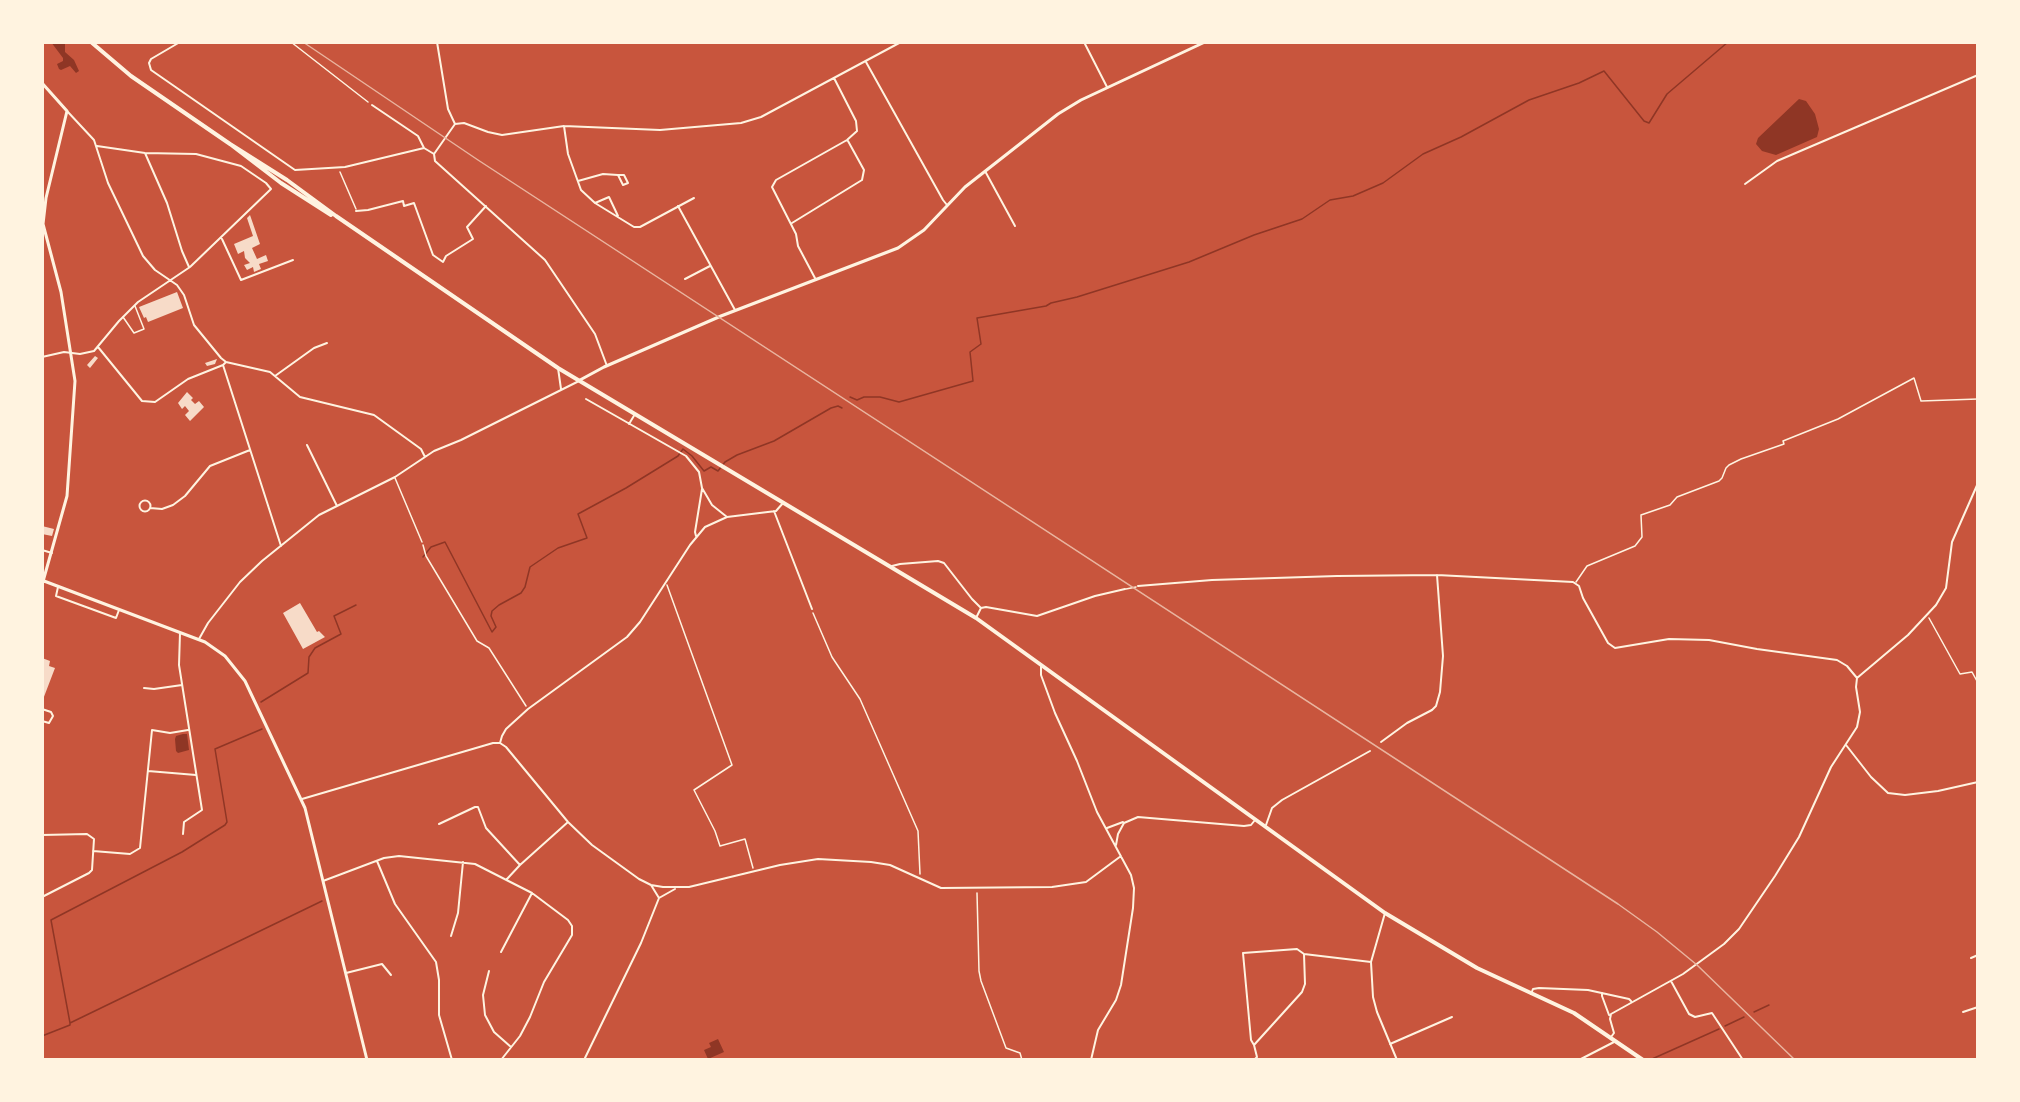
<!DOCTYPE html>
<style>
body{margin:0}
#map{position:relative;width:2020px;height:1102px;overflow:hidden;background:#c8553d;font-family:Helvetica,sans-serif}
canvas{display:block}
.frame{position:absolute;inset:0;border:44px solid #fff3e0;pointer-events:none}
</style>
<div id="map">
<canvas width="2020" height="1102"></canvas>
<div class="frame"></div>
</div>
<script>
const g = document.querySelector('canvas').getContext('2d');
g.lineJoin = 'round';
function paint(path, color) { g.fillStyle = color; g.fill(path, 'evenodd'); }
const toPath = rows => new Path2D(rows.map(r => 'M' + r).join(''));
function stroke(path, color, width, dash) { g.strokeStyle = color; g.lineWidth = width; g.lineCap = dash ? 'butt' : 'round'; g.setLineDash(dash || []); g.stroke(path); }
paint(toPath([
 [51,42,65,42,65,52,74,60,79,71,76,73,70,66,61,70,59,69,57,64,63,61,63,58],
 [1799,99,1806,101,1815,114,1819,129,1817,137,1776,155,1762,151,1756,144,1758,138],
 [183,734,187,734,189,750,178,753,176,751,175,739,176,736],
 [718,1039,724,1052,708,1059,704,1050,711,1047,709,1043]
]), '#8f3625');
stroke(toPath([
 [850,397,857,400,864,397,880,397,899,402,973,381,970,352,981,344,977,318,1046,306,1051,303,1077,297,1189,262,1254,235,1302,219,1330,200,1353,196,1383,183,1423,154,1461,137,1529,100,1579,83,1604,71,1644,121,1649,123,1667,94,1728,42],
 [423,557,431,547,445,542,492,632,496,627,491,616,492,611,499,605,521,593,525,587,530,567,558,548,587,538,578,514,626,488,678,456,683,449,692,456,704,471,711,467,718,471,725,462,737,455,774,441,831,408,838,406,842,408],
 [261,702,308,673,309,657,315,648,341,634,334,616,356,605],
 [1754,1012,1769,1005],
 [70,1023,51,920,182,852,225,825,227,822,215,749,262,729],
 [1725,1026,1744,1017],
 [42,1036,70,1025,70,1023,322,901],
 [1652,1059,1719,1029]
]), '#8f3625', 1.5);
paint(toPath([
 [250,215,260,244,252,248,257,259,266,255,268,261,259,264,261,269,254,272,253,267,247,270,244,265,250,263,245,258,244,251,238,254,234,244,253,236,247,218],
 [177,292,183,308,148,322,146,317,144,318,139,307],
 [95,356,98,358,90,368,87,365],
 [217,359,215,364,207,366,205,363],
 [187,392,193,398,191,400,195,404,199,401,204,407,190,421,185,415,189,411,185,406,182,409,178,403],
 [42,526,54,529,52,536,42,534],
 [300,603,317,632,319,631,325,637,303,649,283,613],
 [42,658,50,661,49,666,55,668,42,702]
]), '#f7dbc8');
stroke(toPath([
 [291,42,368,102],
 [340,172,356,209],
 [423,545,426,556,477,641,489,648,526,706],
 [1576,582,1587,566,1635,546,1642,537,1641,515,1670,505,1677,497,1719,481,1722,478,1726,468,1729,465,1741,459,1784,444,1783,441,1838,419,1914,378,1921,401,1978,399],
 [667,585,732,765,694,790,715,831,720,846,745,839,753,868],
 [813,613,832,657,860,699,918,831,920,874],
 [1929,618,1960,674,1972,672,1978,683],
 [977,893,979,971,981,981,1006,1048,1020,1053,1022,1060]
]), '#fff3e0', 1.5);
stroke(toPath([
 [123,317,134,333,144,329,135,306],
 [395,478,422,542]
]), '#fff3e0', 1.5);
stroke(toPath([
 [1126,589,1136,587]
]), '#fff3e0', 1.5);
stroke(toPath([
 [180,42,151,59,149,63,151,70,295,170,345,167,424,148,434,154],
 [437,42,448,109,455,124],
 [1084,42,1107,87],
 [866,62,943,200,947,205],
 [372,105,418,136,424,148],
 [67,111,94,140,108,183,143,256,155,270,177,285,184,295,194,325,221,358,226,362,270,372,300,397,374,415,421,449,425,457],
 [455,124,464,123,488,132,502,135,564,126,660,130,741,123,761,117,901,42],
 [564,126,568,154,581,190,595,203,634,227,640,227,694,198],
 [145,153,167,203,182,251,189,267],
 [434,154,435,161,545,260,595,334,607,366],
 [434,154,455,124],
 [985,171,1015,226],
 [578,181,603,174,618,175,623,185,628,183,624,175,618,175],
 [1745,184,1777,161,1978,75],
 [595,203,609,197,618,216],
 [678,206,735,310],
 [356,211,368,210,403,201,404,206,414,203,433,255,443,262,446,256,473,239,467,227,486,206],
 [792,223,862,180,864,170,848,141],
 [222,239,241,280,293,260],
 [685,279,710,266],
 [816,280,798,246,796,234,772,187,776,180,847,140,857,131,856,121,834,78],
 [98,347,142,401,155,402,188,379,223,365],
 [42,357,64,352,80,354,94,351,119,321,138,302,190,267,271,189,266,183,241,166,196,154,145,153,97,146],
 [226,362,223,365,281,546],
 [558,368,561,389],
 [275,376,314,348,327,343],
 [586,399,686,456,699,472,702,488,712,505,727,517],
 [629,424,635,414],
 [307,445,337,506],
 '139.5 506a5.5 5.5 0 1 1 11 0a5.5 5.5 0 1 1-11 0Z',
 [150,508,162,509,173,505,185,496,210,466,250,450],
 [774,511,812,609],
 [696,536,695,532,702,489],
 [42,550,52,553],
 [892,566,900,564,938,561,944,563,972,599,981,608],
 [1138,586,1212,580,1337,576,1437,575,1573,582,1579,586,1583,598,1608,643,1615,648,1669,639,1709,640,1757,649,1837,660,1847,666,1857,678],
 [58,587,56,596,116,618,119,610],
 [976,618,981,608,986,607,1037,616,1095,596,1125,589],
 [180,633,179,665,202,810,184,822,183,834],
 [199,639,208,623,240,582,262,561,319,515,395,477,434,451,461,440,579,381],
 [1041,665,1041,675,1055,713,1077,761,1097,812,1131,875,1134,888,1133,908,1121,985,1116,1000,1098,1030,1091,1060],
 [144,688,154,689,182,685],
 [42,709,51,712,53,716,49,723,42,721],
 [1381,742,1407,723,1432,710,1436,706,1440,692,1443,656,1437,575],
 [500,743,506,747,568,822,592,845,639,879,651,885,663,887,689,887,780,865,818,859,871,862,890,865,941,888,1052,887,1086,882,1121,856],
 [500,743,502,736,506,729,528,709,627,637,640,622,690,545,705,527,727,517,776,511,783,503],
 [1846,745,1871,777,1888,793,1905,795,1938,791,1978,782],
 [148,771,196,775],
 [302,799,493,743,500,743],
 [439,824,475,807,478,807,486,828,520,865],
 [1266,825,1272,808,1282,800,1370,751],
 [1107,828,1123,822],
 [42,835,87,834,94,839,92,870,89,873,42,897],
 [1116,845,1118,834,1124,823,1138,817,1244,826,1251,825,1255,820],
 [93,851,130,854,140,848,152,730,170,733,188,730],
 [377,861,395,904,436,962,439,980,439,1015,452,1060],
 [507,879,520,865,568,822],
 [323,881,384,858,399,856,475,864,532,893,568,920,572,926,572,935,544,982,530,1017,520,1036,501,1060],
 [651,885,659,898],
 [659,898,675,889],
 [1385,913,1371,962,1373,997,1377,1012,1397,1060],
 [451,936,458,913,463,862],
 [501,952,532,893],
 [1971,958,1978,955],
 [489,971,483,995,485,1015,494,1032,511,1047],
 [346,973,382,964,391,975],
 [1671,981,1689,1014,1695,1017,1712,1013,1743,1060],
 [1602,993,1602,996,1609,1015],
 [1531,994,1533,989,1539,988,1588,990,1629,999,1631,1001],
 [1963,1012,1978,1007],
 [1611,1037,1614,1033,1610,1019,1611,1014,1683,974,1724,944,1739,929,1775,876,1799,837,1831,767,1857,727,1860,712,1856,687,1857,678,1908,635,1936,605,1946,588,1952,542,1978,483],
 [1390,1044,1452,1017],
 [1254,1045,1302,992,1305,984,1304,954],
 [584,1060,641,943,659,898],
 [1254,1060,1257,1057,1254,1045,1251,1040,1243,953,1297,949,1304,954,1371,962],
 [1579,1060,1614,1042]
]), '#fff3e0', 2);
stroke(toPath([
 [42,83,67,111,46,198,43,224,61,292,75,381,67,496,42,585],
 [580,380,604,367,721,316,898,248,924,230,965,187,1058,114,1081,100,1205,42],
 [44,581,205,642,225,656,245,681,305,808,367,1060]
]), '#fff3e0', 3);
stroke(toPath([
 [91,42,131,76,230,144,281,183,331,215],
 [230,144,287,180,336,216,558,368,976,618,1385,913,1477,968,1574,1013,1643,1060]
]), '#fff3e0', 4);
stroke(toPath([
 [303,42,478,160,1618,904,1657,932,1697,965,1795,1060]
]), '#e9b49f', 1.5);
</script>
